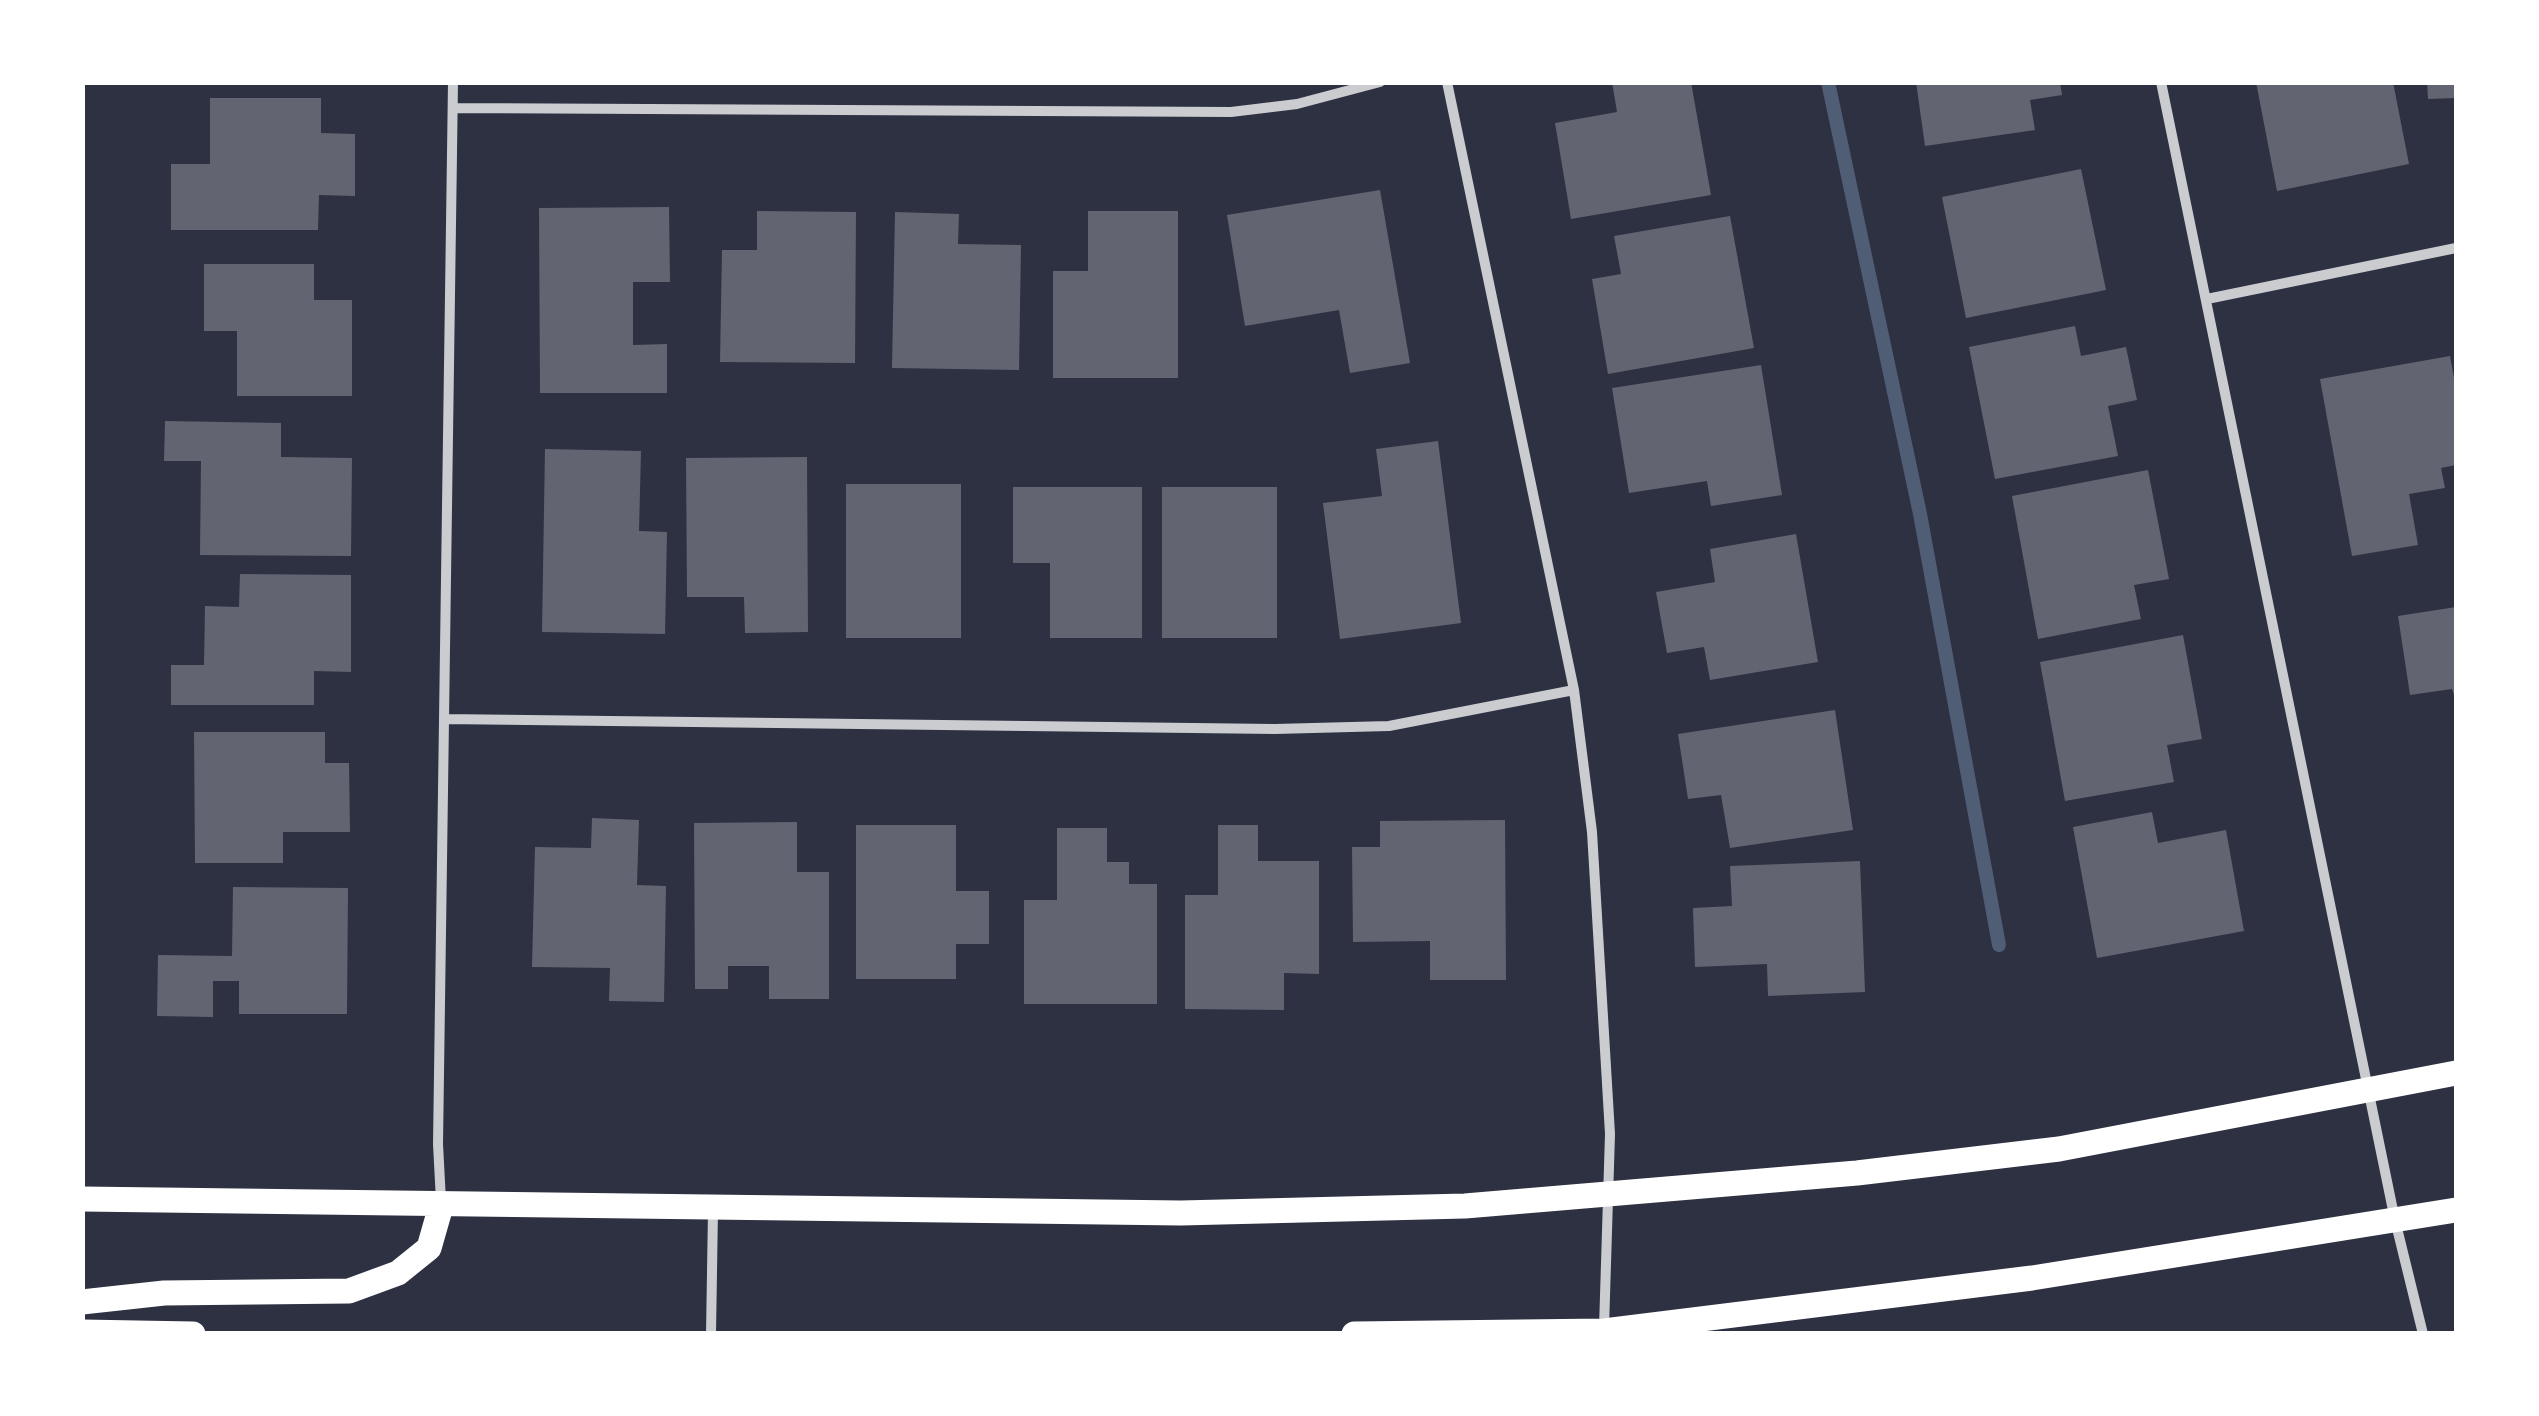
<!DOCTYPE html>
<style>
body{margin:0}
#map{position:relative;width:2539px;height:1416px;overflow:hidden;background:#2d3142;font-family:Ubuntu,sans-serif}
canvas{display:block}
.frame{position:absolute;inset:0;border:85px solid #fff;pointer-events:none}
</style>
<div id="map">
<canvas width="2539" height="1416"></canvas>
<div class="frame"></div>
</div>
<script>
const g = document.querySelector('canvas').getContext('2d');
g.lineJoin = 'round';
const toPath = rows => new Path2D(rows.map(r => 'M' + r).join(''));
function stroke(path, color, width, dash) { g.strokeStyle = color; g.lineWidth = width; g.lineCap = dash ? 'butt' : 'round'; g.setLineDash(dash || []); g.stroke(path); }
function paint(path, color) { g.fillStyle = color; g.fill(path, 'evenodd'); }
stroke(toPath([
 [1828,82,1920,514,1999,945]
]), '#4f5d75', 14);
paint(toPath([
 [1612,82,1691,82,1711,195,1571,219,1555,123,1617,112],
 [1916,82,2060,82,2062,95,2030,100,2035,130,1925,146],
 [2256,82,2393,82,2409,164,2277,191],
 [2427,82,2456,82,2456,98,2428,99],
 [210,98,321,98,321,133,355,134,355,196,319,195,318,230,171,230,171,164,210,164],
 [2081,169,2106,290,1966,318,1942,197],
 [1380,190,1410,363,1350,373,1339,310,1245,326,1227,215],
 [669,207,670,282,633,282,633,345,667,344,667,393,540,393,539,208],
 [757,211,856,212,855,363,720,362,722,250,757,250],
 [1088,211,1178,211,1178,378,1053,378,1053,271,1088,271],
 [895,212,959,214,958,244,1021,245,1019,370,892,368],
 [1730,216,1754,348,1608,374,1592,279,1621,274,1614,236],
 [204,264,314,264,314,300,352,300,352,396,237,396,237,331,204,331],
 [2075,326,2081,356,2126,347,2137,400,2108,406,2118,456,1995,479,1969,347],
 [2450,356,2456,389,2456,465,2441,468,2445,488,2409,494,2418,545,2352,556,2320,379],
 [1761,365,1782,495,1711,506,1707,481,1629,493,1612,388],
 [165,421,281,423,281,457,352,458,351,556,200,555,201,461,164,461],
 [1438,441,1461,623,1340,639,1323,503,1382,496,1376,449],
 [545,449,641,451,639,531,667,532,665,634,542,632],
 [807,457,808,632,745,633,744,597,687,597,686,458],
 [2148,470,2169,579,2134,585,2141,619,2038,639,2012,496],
 [846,484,961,484,961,638,846,638],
 [1013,487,1142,487,1142,638,1050,638,1050,563,1013,563],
 [1162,487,1277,487,1277,638,1162,638],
 [1796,534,1818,662,1710,680,1704,647,1667,653,1656,592,1715,582,1710,549],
 [240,574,351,575,351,672,314,671,314,705,171,705,171,665,204,665,205,606,239,607],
 [2456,607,2456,701,2452,689,2410,695,2398,616],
 [2183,635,2202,739,2167,745,2174,782,2065,801,2040,662],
 [1835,710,1853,830,1730,848,1721,795,1688,799,1678,734],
 [194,732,325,732,325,763,349,763,350,832,283,832,283,863,195,863],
 [2152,812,2158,843,2226,830,2244,931,2097,958,2073,827],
 [592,818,639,820,637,885,666,886,664,1002,609,1001,610,968,532,967,535,847,591,848],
 [1505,820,1506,980,1430,980,1430,941,1353,942,1352,847,1380,847,1380,821],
 [797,822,797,872,829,872,829,999,769,999,769,966,728,966,728,989,695,989,694,823],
 [856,825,956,825,956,891,989,891,989,944,956,944,956,979,856,979],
 [1218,825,1258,825,1258,861,1319,861,1319,974,1284,973,1284,1010,1185,1009,1185,895,1218,895],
 [1057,828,1107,828,1107,862,1129,862,1129,884,1157,884,1157,1004,1024,1004,1024,900,1057,900],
 [1860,861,1865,992,1768,996,1767,964,1695,967,1693,908,1732,906,1730,866],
 [233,887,348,888,347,1014,239,1014,239,981,213,981,213,1017,157,1016,158,955,232,956]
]), '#626471');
stroke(toPath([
 [1447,82,1574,690,1592,832,1610,1134,1604,1328],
 [2161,82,2395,1220,2423,1334],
 [453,108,1231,112,1297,104,1380,82],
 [2207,299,2456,248],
 [444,719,1275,729,1389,726,1574,690],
 [441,1201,438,1144,453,82],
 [711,1334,713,1210]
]), '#caccd0', 10);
stroke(toPath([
 [82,1199,1181,1213,1465,1206,1857,1173,2059,1149,2456,1073],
 [82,1302,164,1293,349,1291,398,1273,429,1248,441,1206],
 [82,1332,193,1334],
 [1354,1334,1604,1331,2032,1278,2456,1210]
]), '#fff', 25);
</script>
